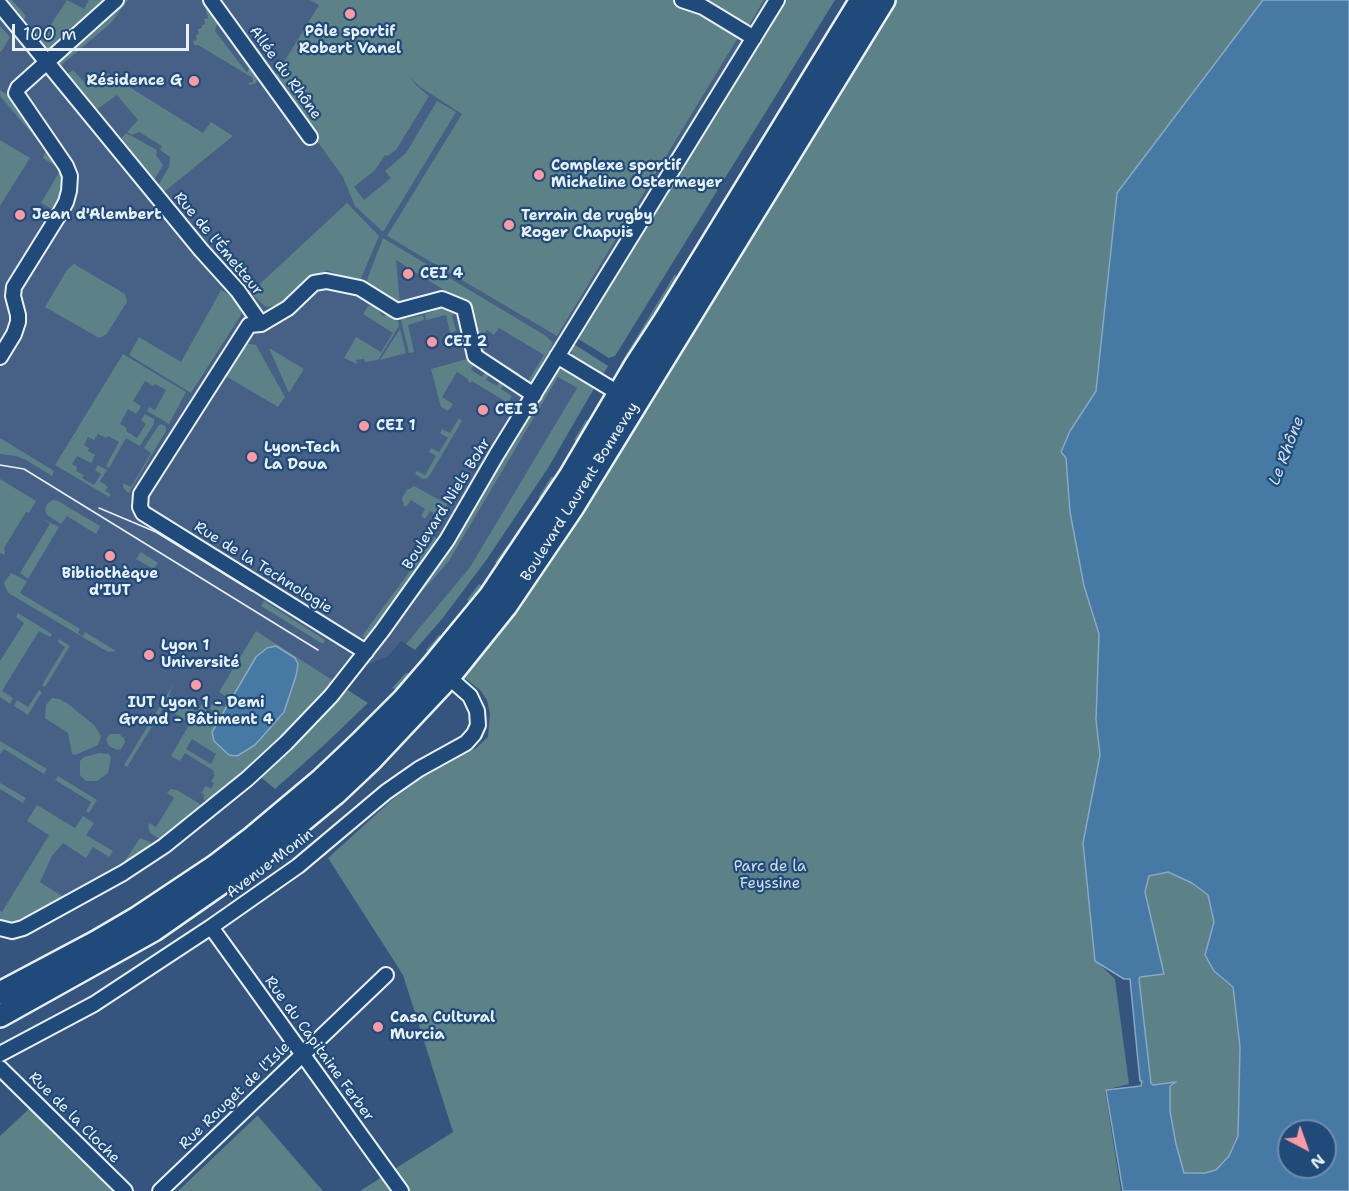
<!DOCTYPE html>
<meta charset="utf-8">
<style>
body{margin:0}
#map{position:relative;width:1349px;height:1191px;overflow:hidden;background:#35557f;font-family:"Shantell Sans",sans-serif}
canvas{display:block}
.north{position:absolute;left:1277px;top:1119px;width:60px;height:60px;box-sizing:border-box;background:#1f4a7a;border:2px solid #6f8dac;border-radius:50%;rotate:139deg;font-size:16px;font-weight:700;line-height:24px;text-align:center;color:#e8f1f8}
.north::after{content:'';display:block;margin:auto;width:21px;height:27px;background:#ff9aa2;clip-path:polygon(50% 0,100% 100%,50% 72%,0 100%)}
.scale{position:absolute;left:12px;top:24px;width:177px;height:27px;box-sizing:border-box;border:3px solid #e8f1f8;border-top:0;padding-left:8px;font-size:18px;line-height:21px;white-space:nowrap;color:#e8f1f8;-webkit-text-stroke:4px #1f4a7a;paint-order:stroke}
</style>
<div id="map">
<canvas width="1349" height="1191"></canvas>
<div class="north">N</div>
<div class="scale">100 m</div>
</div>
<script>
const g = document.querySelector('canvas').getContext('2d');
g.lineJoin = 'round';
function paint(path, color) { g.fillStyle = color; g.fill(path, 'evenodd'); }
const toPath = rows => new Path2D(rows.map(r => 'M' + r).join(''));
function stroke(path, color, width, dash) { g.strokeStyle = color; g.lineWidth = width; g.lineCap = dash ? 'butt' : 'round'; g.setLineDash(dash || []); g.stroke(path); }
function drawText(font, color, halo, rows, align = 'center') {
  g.font = font + ' "Shantell Sans",sans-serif'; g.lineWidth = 4.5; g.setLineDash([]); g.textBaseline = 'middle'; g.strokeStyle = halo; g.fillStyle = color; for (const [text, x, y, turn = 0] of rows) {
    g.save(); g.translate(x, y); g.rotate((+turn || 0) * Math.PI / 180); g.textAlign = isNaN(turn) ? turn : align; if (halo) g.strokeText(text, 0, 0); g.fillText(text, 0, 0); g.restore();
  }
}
paint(toPath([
 [0,0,782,0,453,542,411,602,449,561,558,377,577,388,470,567,406,644,401,641,388,656,362,667,319,722,198,831,143,869,94,899,13,942,0,936]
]), '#476085');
paint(toPath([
 [0,0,12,0,26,16,25,19,21,21],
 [67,0,84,9,89,0,106,0,52,49,44,51,30,33,31,29,39,28,46,32],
 [126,0,128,0,111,23,59,67,58,61],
 [310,0,764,0,748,27,745,26,557,336,387,236,462,114,420,87,409,76,417,86,429,96,396,150,387,156,385,155,375,170,354,187,364,200,391,178,385,171,406,153,437,101,456,112,383,232,355,206,343,177,273,80,319,5],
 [782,0,835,0,615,356,609,358,577,338],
 [890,0,1263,0,1117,193,1096,391,1070,431,1066,458,1070,512,1084,586,1099,634,1096,720,1100,755,1083,843,1095,960,1115,979,1129,1084,1105,1090,1121,1191,360,1191,453,1132,403,975,328,858,394,798,422,778,476,748,488,737,490,714,487,700,481,691,465,678,462,681,459,678],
 [206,4,218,21,215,31,247,73,250,65,258,75,256,83,251,85,247,83,253,82,253,78,198,45,194,45,193,41,197,40,196,35,199,34,198,29,202,28,202,25,205,24,204,19,208,18,205,7],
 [0,26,10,37,1,52,0,51],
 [73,70,89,87,107,73,203,133,211,122,233,136,164,192,158,186,169,167,170,157,160,150,162,146,139,132,132,135,127,132,138,120,117,95,95,111,62,78],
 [0,90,8,95,38,135,39,142,0,96],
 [126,133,157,150,156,155,163,165,153,182,119,141],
 [0,140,30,158,0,206],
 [46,150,49,150,64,172,65,195,56,211,41,203,61,169,43,158],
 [347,203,379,236,359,283,327,270,286,304,266,307,250,293],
 [383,238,546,336,553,343,531,384,528,381,544,355,499,328,494,335,487,330,481,339,487,343,479,344,469,306,396,260,400,304,387,303,365,285],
 [74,264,125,294,127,302,106,335,99,338,45,307,67,270],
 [675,274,679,283,627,366,621,363],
 [221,290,240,301,241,315,191,393,129,355,139,337,181,362],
 [443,301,460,313,452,315,456,331,450,333,446,315,426,320,425,314,434,311,432,303],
 [373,305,383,316,396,312,399,326,378,360,365,362,364,359,356,360,357,364,344,358,356,337,381,352,393,333,363,314,368,306],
 [403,310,406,319,423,315,424,320,408,325,414,352,409,353,399,312],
 [400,329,406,353,380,360],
 [244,343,256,345,285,397,278,407,224,375],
 [574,344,608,366,602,376,573,358,571,351],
 [488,345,484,352,520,374,517,376,481,354,479,347],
 [269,348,304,369,289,393],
 [123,354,186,392,169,424,147,411,149,407,155,410,166,390,155,384,153,386,145,381,133,401,141,406,139,410,136,414,128,409,120,424,127,428,126,431,137,438,146,424,141,420,145,414,154,419,154,424,140,446,126,438,109,468,106,466,119,442,108,436,106,438,98,434,94,440,88,437,84,445,89,448,88,451,95,455,92,462,91,463,77,456,72,464,77,467,76,471,84,475,82,478,94,485,101,474,95,470,98,465,107,470,100,481,108,487,105,491,111,494,109,497,55,465],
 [471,358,475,363,471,370,482,377,487,370,490,372,486,380,497,386,502,379,505,381,501,389,512,396,508,403,472,381,470,383,468,381,468,379,457,372,442,397,453,404,448,411,441,407,431,369],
 [564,368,596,385,548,468,487,559,442,619,415,650,406,644,470,567,577,388,558,377,449,561,406,610,453,542,558,371],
 [459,418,462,421,428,478,423,479,415,474,417,471,425,475,436,456,429,452,431,448,439,452,448,438,440,433,442,429,450,433],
 [586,420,597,421,548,502,488,589,402,692,392,688,406,673,415,674,431,655,426,650,439,635,445,640,473,605,467,600,479,584,486,587,502,567,495,562,507,546,514,548,546,501,538,498,551,477,561,477,569,462,566,458,571,457,580,444,574,440],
 [161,424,166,427,166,431,129,493,127,492,123,487,123,483,131,487,151,453,144,448,158,426],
 [0,438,54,471,52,476,26,460,16,456,0,454],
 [0,479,36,501,29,513,26,512,4,548,5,555,0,553],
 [414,486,447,504,441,518,430,511,425,519,421,516,425,509,411,500,406,507,404,506,402,498,407,490],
 [53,500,58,501,100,526,96,534,67,516,61,524,47,515,45,510,47,504],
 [42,519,59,527,28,579,20,573,50,524],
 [435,537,438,542,369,640,362,636],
 [141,552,158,563,154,569,136,559],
 [11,573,27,581,20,593,80,629,78,633,83,636,85,632,116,651,108,652,10,594,7,591,4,583],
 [264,601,325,640,323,644,261,606],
 [18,613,52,634,50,637,39,631,2,691,13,698,10,704,0,697,0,661,24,623,16,617],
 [256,631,368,703,322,747,275,789,257,774,212,802,203,799,205,795,201,793,206,786,211,789,214,783,211,781,215,775,213,774,214,771,185,753,180,761,171,756,190,723,164,707,127,767,124,765,173,685,169,695,197,712,202,704,208,712,215,716,217,713,210,709,213,701,224,707,229,699,219,692],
 [192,739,216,754,211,764,186,749],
 [59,639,70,646,45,687,42,685,65,647,58,642],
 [39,690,42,692,28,715,14,706,17,700,28,707],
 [52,698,59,699,67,703,94,725,101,736,98,745,75,755,72,754,68,733,45,718,46,705],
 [110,734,119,734,124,738,125,742,121,749,117,750,109,746,106,739],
 [0,741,47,769,44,774,4,749,0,754],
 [99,753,109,754,111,758,108,773,97,781,86,781,80,775,80,761,84,757],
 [58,776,97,800,89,813,86,811,91,802,55,780],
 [0,783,26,798,23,803,0,789],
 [171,789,177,790,200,804,202,810,163,840,160,839,150,833,148,825,149,823,156,827,174,798,167,793],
 [37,805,75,828,83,816,94,823,86,835,113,851,109,857,93,847,86,858,63,843,52,856,40,882,68,900,23,923,9,925,0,921,0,911,2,912,49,835,27,821],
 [140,838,150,842,152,846,124,866,122,865],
 [1168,872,1192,883,1208,895,1214,922,1205,956,1219,976,1233,987,1240,1047,1238,1136,1229,1156,1216,1170,1205,1173,1184,1173,1176,1144,1170,1111,1170,1086,1174,1082,1152,1085,1151,1084,1138,979,1140,977,1164,974,1145,892,1149,876],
 [31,1107,117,1191,0,1191,0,1136],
 [257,1115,323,1191,178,1191,257,1116]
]), '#5c8186');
const water = toPath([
 [1263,0,1349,0,1349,1191,1123,1191,1106,1090,1141,1086,1142,1081,1140,1081,1130,979,1124,979,1095,961,1083,843,1100,755,1096,720,1099,634,1084,586,1070,512,1066,458,1061,452,1070,431,1096,391,1117,193,1263,0],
 [1168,872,1192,883,1208,895,1214,922,1205,955,1214,971,1233,987,1240,1047,1238,1136,1229,1156,1216,1170,1205,1173,1184,1173,1176,1144,1170,1111,1170,1086,1176,1082,1153,1085,1151,1083,1139,979,1140,977,1164,974,1145,892,1149,876,1168,872],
 [1289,1131,1325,1131,1325,1167,1289,1167,1289,1131],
 [276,646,295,658,298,664,296,676,284,712,255,745,237,756,229,755,214,741,212,732,256,657,267,648,276,646]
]);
paint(water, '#4679a3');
stroke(water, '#87a9c5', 1.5);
const street = toPath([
 [211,0,310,137],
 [682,0,703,7,754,38],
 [0,5,201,250,238,291,261,324],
 [557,356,625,397],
 [0,357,14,334,18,322,18,315,13,296,14,287,60,213,66,202,69,191,70,176,66,166,16,93,18,88,116,0],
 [366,652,143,513,140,507,141,494,249,325,261,324,288,308,314,283,326,281,360,288,397,311,442,299,464,308,475,356,534,395],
 [211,927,401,1191],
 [0,928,12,931,23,928,123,873,164,846,247,779,286,743,331,696,382,631,447,540,497,454,777,0],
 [0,1054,94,1004,211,927,298,866,386,792,419,769,466,743,474,734,478,725,477,711,470,696,444,673],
 [0,1068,125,1191],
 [160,1191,386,975]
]);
const primary = toPath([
 [0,993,96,942,137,918,215,866,253,837,322,779,359,744,403,700,434,664,490,596,570,476,635,366,665,320,861,0],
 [0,1016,154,930,260,856,335,794,371,760,449,677,506,606,573,507,884,0]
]);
stroke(street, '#e8f1f8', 18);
stroke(primary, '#e8f1f8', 26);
stroke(street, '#1f4a7a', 14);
stroke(primary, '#1f4a7a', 21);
stroke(toPath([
 [0,465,24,469,318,650],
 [99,508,156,532,252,591]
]), '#e8f1f8', 1.5);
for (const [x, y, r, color] of [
 [350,14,6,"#ff9aa2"],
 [194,81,6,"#ff9aa2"],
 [539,175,6,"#ff9aa2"],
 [20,215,6,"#ff9aa2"],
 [509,225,6,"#ff9aa2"],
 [408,274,6,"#ff9aa2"],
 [432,342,6,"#ff9aa2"],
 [483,410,6,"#ff9aa2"],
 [364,426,6,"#ff9aa2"],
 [252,457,6,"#ff9aa2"],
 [110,556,6,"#ff9aa2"],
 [149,655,6,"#ff9aa2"],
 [196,685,6,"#ff9aa2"],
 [378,1027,6,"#ff9aa2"]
]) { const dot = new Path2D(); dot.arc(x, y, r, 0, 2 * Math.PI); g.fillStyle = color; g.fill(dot); stroke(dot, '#1f4a7a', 2); }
drawText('bold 15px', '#e8f1f8', '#1f4a7a', [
 ["Pôle sportif",350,32,"center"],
 ["Robert Vanel",350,49,"center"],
 ["Résidence G",182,81,"right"],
 ["Complexe sportif",551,166],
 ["Micheline Ostermeyer",551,183],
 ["Jean d'Alembert",32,215],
 ["Terrain de rugby",521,216],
 ["Roger Chapuis",521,233],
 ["CEI 4",420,274],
 ["CEI 2",444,342],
 ["CEI 3",495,410],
 ["CEI 1",376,426],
 ["Lyon-Tech",264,448],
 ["La Doua",264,465],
 ["Bibliothèque",110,574,"center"],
 ["d'IUT",110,591,"center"],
 ["Lyon 1",161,646],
 ["Université",161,663],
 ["IUT Lyon 1 - Demi",196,703,"center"],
 ["Grand - Bâtiment 4",196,720,"center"],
 ["Casa Cultural",390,1018],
 ["Murcia",390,1035]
], 'left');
drawText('15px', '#e8f1f8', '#1f4a7a', [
 ["Allée du Rhône",285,73,54],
 ["Rue de l'Émetteur",218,244,50],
 ["Boulevard Laurent Bonnevay",580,492,-58],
 ["Boulevard Niels Bohr",447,504,-58],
 ["Rue de la Technologie",263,568,32],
 ["Avenue Monin",270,864,-37],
 ["Rue du Capitaine Ferber",319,1049,54],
 ["Rue Rouget de l'Isle",235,1096,-44],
 ["Rue de la Cloche",74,1118,45]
]);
drawText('15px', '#d3e0e7', '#1f4a7a', [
 ["Parc de la",770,867],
 ["Feyssine",770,884]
]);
drawText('italic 16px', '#d0dfeb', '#1f4a7a', [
 ["Le Rhône",1287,451,-69]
]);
</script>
